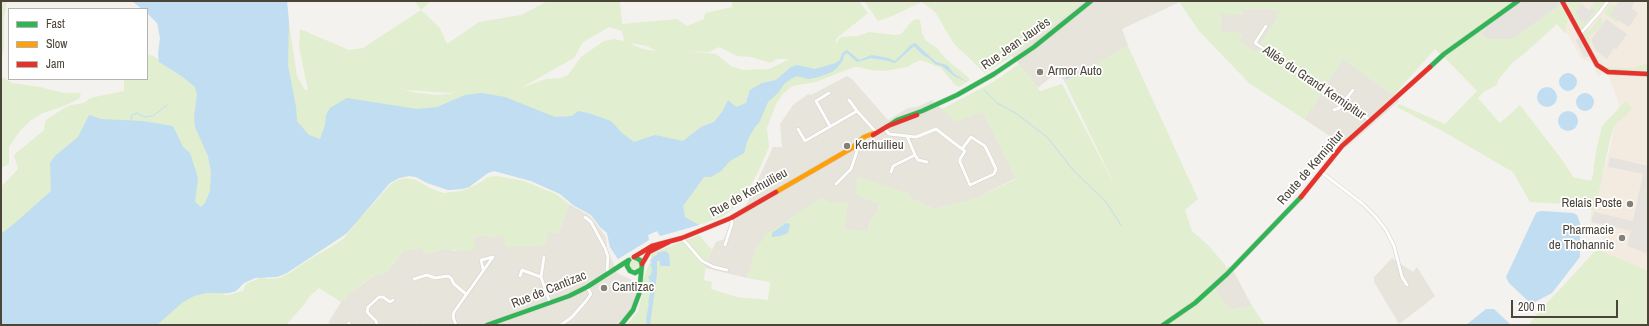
<!DOCTYPE html>
<meta charset="utf-8">
<style>
body{margin:0}
#map{position:relative;width:1649px;height:326px;overflow:hidden;background:#f4f2ee;font-family:"Archivo Narrow",sans-serif}
canvas{display:block}
.frame{position:absolute;inset:0;border:2px solid #4b4439;pointer-events:none}
.legend{position:absolute;left:8px;top:8px;width:140px;height:72px;box-sizing:border-box;background:#fff;border:1px solid #b7b4b0;margin:0;padding:5px 7px;list-style:none;font-size:12px;color:#4b4439}
.legend li{display:flex;align-items:center;gap:8px;height:20px}
.legend b{width:20px;border:1px solid #b7b4b0}
.scale{position:absolute;left:1511px;top:300px;width:107px;height:18px;box-sizing:border-box;border:2px solid #4b4439;border-top:0;padding-left:5px;font-size:12px;line-height:14px;white-space:nowrap;color:#4b4439;-webkit-text-stroke:3px #fff;paint-order:stroke}
</style>
<div id="map">
<canvas width="1649" height="326"></canvas>
<div class="frame"></div>
<ul class="legend">
<li><b style="height:5px;background:#30b455"></b>Fast</li>
<li><b style="height:5px;background:#ff9f0a"></b>Slow</li>
<li><b style="height:5px;background:#e5322d"></b>Jam</li>
</ul>
<div class="scale">200 m</div>
</div>
<script>
const g = document.querySelector('canvas').getContext('2d');
g.lineJoin = 'round';
function paint(path, color) { g.fillStyle = color; g.fill(path, 'evenodd'); }
const toPath = rows => new Path2D(rows.map(r => 'M' + r).join(''));
function stroke(path, color, width, dash) { g.strokeStyle = color; g.lineWidth = width; g.lineCap = dash ? 'butt' : 'round'; g.setLineDash(dash || []); g.stroke(path); }
function drawText(font, color, halo, rows, align = 'center') {
  g.font = font + ' "Archivo Narrow",sans-serif'; g.lineWidth = 3.5; g.setLineDash([]); g.textBaseline = 'middle'; g.strokeStyle = halo; g.fillStyle = color; for (const [text, x, y, turn = 0] of rows) {
    g.save(); g.translate(x, y); g.rotate((+turn || 0) * Math.PI / 180); g.textAlign = isNaN(turn) ? turn : align; if (halo) g.strokeText(text, 0, 0); g.fillText(text, 0, 0); g.restore();
  }
}
paint(toPath([
 [1084,1,1182,1,1122,29,1128,46,1065,82,1057,72,1038,88,1012,56],
 [1263,8,1278,11,1277,18,1256,52,1220,32,1221,13,1243,15,1242,10],
 [1343,59,1394,95,1399,101,1348,146,1337,141,1304,119],
 [847,76,852,79,888,120,908,108,917,107,932,100,942,109,983,112,1016,178,975,199,934,209,912,199,856,194,879,204,878,211,871,219,868,232,844,229,848,202,830,202,757,247,747,278,705,268,706,262,716,242,724,239,733,214,746,206,773,147,782,147,780,124,793,105,808,94,811,95],
 [569,204,590,216,606,237,607,248,617,273,636,282,636,297,631,310,619,325,332,325,328,323,341,302,351,291,353,292,374,275,380,275,388,271,403,251,422,247,425,254,447,248,454,251,463,249,464,251,473,238,487,234,491,238,503,235,546,246,547,232,559,233],
 [1392,258,1413,272,1417,267,1435,296,1423,306,1399,324,1374,282,1374,277],
 [1229,266,1234,272,1252,306,1230,310,1211,284]
]), '#e7e4dc');
paint(toPath([
 [1557,1,1648,1,1648,271,1597,249,1609,231,1590,225,1591,212,1609,153,1619,104,1608,75,1603,74,1599,76,1596,72,1596,68,1591,62,1581,59,1568,34,1565,33,1568,19]
]), '#f3ebdf');
paint(toPath([
 [1521,1,1557,1,1560,5,1513,39,1486,39,1481,33,1486,29,1487,25]
]), '#e6e2de');
paint(toPath([
 [1,1,7,1,4,18,4,48,1,63],
 [415,1,431,1,421,10,440,28,447,44,479,22,521,15,548,1,620,1,622,24,677,19,687,26,704,19,705,13,732,7,732,1,859,1,868,13,837,38,835,44,841,37,858,36,869,32,896,35,901,34,912,21,916,19,920,20,922,33,926,41,937,48,946,59,968,77,970,80,959,87,955,85,941,68,921,60,914,63,907,67,884,71,870,70,859,67,854,67,816,82,797,85,791,87,783,94,776,104,767,128,769,146,767,152,756,176,740,202,724,216,705,223,660,236,657,231,651,233,648,235,648,240,618,259,610,247,607,233,600,227,591,215,573,205,560,194,531,181,494,171,488,173,469,187,462,189,448,190,427,183,415,177,409,176,399,178,389,183,359,219,390,185,397,180,406,178,416,180,432,189,444,193,461,191,476,185,488,177,497,176,524,181,546,190,556,194,569,204,559,233,547,233,546,246,506,247,503,235,491,238,487,234,473,238,476,248,464,252,463,249,449,251,447,248,425,254,422,247,403,251,388,271,380,275,373,275,353,292,351,291,341,302,319,288,309,297,303,306,286,325,158,325,159,323,156,325,1,325,1,187,18,169,14,155,44,130,45,122,47,119,66,107,71,105,84,103,90,98,124,91,124,79,147,79,147,54,153,56,161,61,230,16,238,39,241,53,234,62,228,85,223,142,223,161,228,174,236,188,253,202,271,208,293,209,333,201,346,193,362,178,384,161,394,146,437,158,463,155,477,148,509,145,542,146,567,153,590,162,599,179,604,180,612,177,618,178,628,181,640,192,645,191,649,188,654,175,658,170,669,170,690,161,703,153,718,155,728,152,730,149,726,135,727,129,735,124,748,124,752,122,752,105,754,99,758,94,773,93,779,87,781,82,793,74,814,76,828,70,827,68,819,73,811,74,794,70,781,78,772,90,757,92,752,97,750,103,749,120,746,121,732,122,724,129,726,149,725,152,718,153,707,150,700,151,691,158,683,159,670,167,655,168,652,171,648,178,646,187,642,190,637,188,630,179,616,174,601,178,597,171,593,159,589,154,569,146,529,136,513,136,474,142,458,149,436,150,403,137,393,135,385,138,374,154,350,173,317,191,304,194,285,194,266,189,240,173,236,157,240,108,246,80,264,58,261,39,254,20,289,22,297,76,305,90,308,90,299,47,300,29,349,50,363,48,421,10],
 [609,27,622,31,624,41,614,39,604,41,581,57,568,75,561,78,546,79,521,88,574,58,583,42],
 [629,43,647,46,656,51,643,49],
 [719,47,737,56,751,57,771,63,776,59,790,59,769,69,743,70,731,66,716,54,686,51,709,52],
 [386,85,406,90,450,93,458,91,449,94,436,95,412,92],
 [357,222,344,238,333,246,313,257,291,272,280,278,267,279,262,277,246,284,243,291,228,295,222,295,236,291,244,283,255,278,263,277,277,277,283,275,342,237],
 [864,1,1084,1,1012,56,985,73,954,44,935,12,922,2,890,17,878,21],
 [1182,1,1521,1,1487,25,1486,29,1481,33,1486,39,1513,39,1560,5,1568,19,1565,33,1557,24,1524,54,1514,61,1498,80,1497,85,1485,91,1478,98,1500,123,1520,105,1563,161,1573,177,1591,181,1593,175,1596,151,1602,126,1626,101,1632,109,1614,126,1610,140,1595,209,1592,210,1583,205,1530,202,1513,172,1444,132,1397,107,1399,104,1445,124,1477,91,1450,63,1435,49,1394,95,1343,59,1304,119,1249,83,1199,31,1180,3],
 [1263,8,1278,11,1277,18,1256,52,1239,42,1243,36,1237,32,1220,32,1221,14,1244,15,1242,10],
 [1566,1,1582,1,1582,4,1575,12,1580,16,1578,18,1594,10,1590,7,1596,1,1606,1,1581,30],
 [1610,4,1616,5,1624,11,1617,23,1604,13],
 [1600,17,1603,21,1601,26,1589,37,1592,50,1603,66,1613,68,1634,68,1648,63,1648,70,1608,70,1601,65,1588,46,1584,34,1586,31,1591,29],
 [1128,46,1198,199,1185,210,1192,231,1209,246,1226,266,1226,269,1211,284,1230,310,1252,306,1265,325,627,325,638,311,644,287,643,280,651,259,651,254,699,235,712,250,706,262,704,280,712,282,711,289,737,297,768,300,770,282,747,278,757,247,768,232,770,232,822,197,830,202,848,202,844,229,868,232,871,219,878,211,879,204,856,194,857,177,908,193,912,199,934,209,975,199,1016,179,983,112,955,122,942,109,995,81,1019,64,1040,91,1062,84,1118,192,1065,82],
 [1,76,12,83,40,87,63,93,81,93,79,99,59,108,43,113,30,121,19,132,9,147,9,164,1,168],
 [1597,249,1648,271,1648,320,1645,325,1529,325,1535,316],
 '629 265a5 5 0 1 1 10 0a5 5 0 1 1-10 0Z'
]), '#e1eecf');
paint(toPath([
 [1619,1,1635,1,1631,8,1638,13,1629,27,1610,15],
 [1582,4,1589,10,1591,8,1595,11,1585,23,1578,18,1579,16,1575,12],
 [1606,19,1627,34,1616,50,1614,48,1607,59,1596,51,1591,40],
 [1577,38,1580,39,1589,57,1584,57,1576,41],
 [1610,157,1648,166,1648,254,1627,246,1631,231,1591,222,1594,212,1633,221,1643,174,1608,167]
]), '#e6e3df');
paint(toPath([
 [132,1,287,1,289,22,288,65,296,107,297,121,309,135,320,139,325,125,326,115,330,108,347,98,417,109,437,107,465,95,482,93,505,97,555,117,572,116,578,111,588,113,611,121,622,133,634,142,655,135,683,141,701,127,714,122,722,112,728,100,736,107,746,103,750,90,762,83,776,80,791,67,797,65,815,69,836,63,840,60,842,53,847,50,859,60,872,55,888,58,895,61,911,45,915,43,936,62,947,65,954,74,968,82,954,76,942,66,935,64,930,59,923,55,914,46,895,63,889,61,871,58,857,62,847,53,844,55,843,60,837,68,832,72,819,77,809,79,797,76,791,79,785,83,778,93,768,102,759,123,755,127,748,139,744,153,730,161,721,171,711,177,704,177,683,206,685,217,699,225,660,236,657,231,655,232,648,235,649,240,646,242,618,259,610,247,607,233,600,227,591,215,573,205,560,194,531,181,494,171,488,173,469,187,462,189,448,190,427,183,416,177,409,176,399,178,390,183,347,233,287,273,277,277,255,278,244,283,236,291,229,293,206,293,194,296,183,302,157,325,1,325,1,234,15,223,51,191,50,163,55,156,78,137,89,115,101,119,143,121,173,126,183,147,190,153,198,178,195,202,201,207,205,203,210,191,211,172,208,156,195,127,194,116,197,95,195,87,183,77,159,62,158,54,160,38,157,23,147,13,147,9,142,9],
 [1068,69,1072,69,1075,75,1066,79,1064,73],
 '1559 82a9 9 0 1 1 18 0a9 9 0 1 1-18 0Z',
 '1537 97a10 10 0 1 1 20 0a10 10 0 1 1-20 0Z',
 '1576 102a9 9 0 1 1 18 0a9 9 0 1 1-18 0Z',
 '1558 121a10 10 0 1 1 20 0a10 10 0 1 1-20 0Z',
 [1542,211,1573,213,1577,215,1580,223,1580,257,1552,293,1533,303,1528,301,1509,283,1506,277,1535,215,1537,212],
 [786,223,790,224,788,233,780,236,772,237,772,233],
 [665,251,669,254,670,266,660,266,660,261,657,261,657,274,650,325,647,325,646,319,649,303,648,303,652,285,648,277,651,275,652,267,650,266,652,262,650,261,654,256,657,255,657,253],
 [1486,309,1494,309,1511,325,1466,325]
]), '#c0ddf1');
stroke(toPath([
 [984,90,997,103,1017,114,1048,138,1073,170,1106,202,1121,225],
 [131,120,132,115,137,113,144,117,153,116,167,105]
]), '#c0ddf1', 1);
const street = toPath([
 [1266,26,1255,43,1366,117,1370,121],
 [1580,34,1599,13,1608,1],
 [829,93,816,101,830,126],
 [849,100,857,111],
 [1334,110,1339,108,1353,90],
 [884,128,889,134,907,136,915,155,893,166,891,172],
 [798,129,805,141,857,111,876,132],
 [907,136,916,137,936,129,962,149,965,151,960,159,960,162,970,185,994,174,996,169,985,146,971,137,962,149],
 [915,155,918,160,927,162],
 [1321,172,1363,204,1375,216,1386,230,1394,246,1402,277,1407,285],
 [836,184,851,169,857,151,856,144],
 [585,217,591,222,605,248,608,257,607,269,610,273],
 [682,238,702,261,714,267,727,270],
 [725,245,732,223,731,218],
 [544,257,541,277,550,303],
 [520,276,522,270,541,277],
 [414,279,427,275,435,278,448,276,451,278,454,284,466,294],
 [348,325,349,323],
 [377,325,376,321,367,312,368,307,379,297,383,297,390,302,393,300],
 [422,325,425,325],
 [456,325,453,317,454,312,493,257,481,260,483,269],
 [561,325,572,317,586,301,591,294,587,287]
]);
const fast = toPath([
 [1430,67,1444,54,1518,1],
 [888,126,897,120,922,111,957,95,994,74,1034,47,1091,1],
 [628,261,627,266,630,271,635,273,640,270],
 [487,325,569,296,587,287,629,260],
 [621,325,633,310,639,294,642,264,640,260,634,257],
 [1163,325,1195,303,1227,274,1301,197]
]);
const slow = toPath([
 [776,192,852,148,864,137,874,133]
]);
const jam = toPath([
 [1562,1,1597,65,1608,72,1648,74],
 [873,135,888,126,917,115],
 [1301,197,1342,146,1430,67],
 [634,257,652,246,682,238,731,218,776,192],
 [642,264,649,252,669,242]
]);
stroke(street, '#d2d0cb', 4);
stroke(fast, '#d3cfc5', 5.5);
stroke(slow, '#d3cfc5', 5.5);
stroke(jam, '#d3cfc5', 5.5);
stroke(street, '#fdfdfc', 3);
stroke(fast, '#30b455', 4.5);
stroke(slow, '#ff9f0a', 4.5);
stroke(jam, '#e5322d', 4.5);
for (const [x, y, r, color] of [
 [1040,72,4,"#868178"],
 [847,146,4,"#868178"],
 [1630,204,4,"#868178"],
 [1622,238,4,"#868178"],
 [604,288,4,"#868178"]
]) { const dot = new Path2D(); dot.arc(x, y, r, 0, 2 * Math.PI); g.fillStyle = color; g.fill(dot); stroke(dot, '#fff', 1.5); }
drawText('13px', '#4b4439', '#fff', [
 ["Rue Jean Jaurès",1016,44,-35],
 ["Allée du Grand Kernipitur",1314,83,34],
 ["Route de Kernipitur",1311,168,-49],
 ["Rue de Kerhuilieu",749,193,-29],
 ["Rue de Cantizac",549,290,-22]
]);
drawText('13px', '#4b4439', '#fff', [
 ["Armor Auto",1048,72],
 ["Kerhuilieu",855,146],
 ["Relais Poste",1622,204,"right"],
 ["Pharmacie",1614,231,"right"],
 ["de Thohannic",1614,246,"right"],
 ["Cantizac",612,288]
], 'left');
</script>
